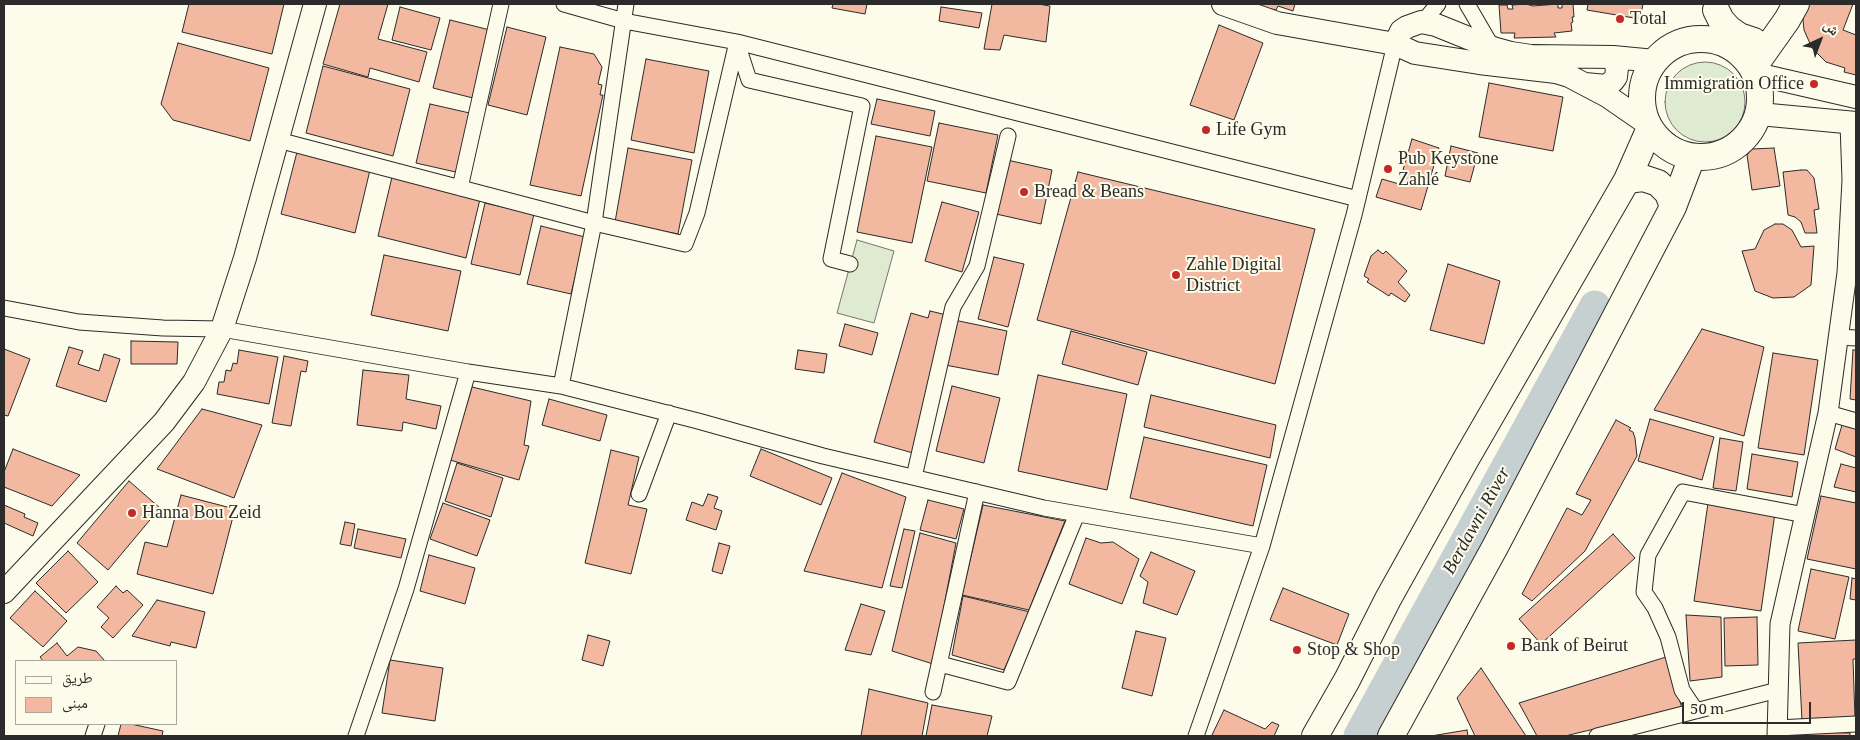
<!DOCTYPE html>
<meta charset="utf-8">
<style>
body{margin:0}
#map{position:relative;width:1860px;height:740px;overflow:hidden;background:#fdfbea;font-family:Georgia,"Noto Naskh Arabic",serif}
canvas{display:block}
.frame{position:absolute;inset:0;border:5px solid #2b2b2b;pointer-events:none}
.legend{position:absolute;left:15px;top:660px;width:162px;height:65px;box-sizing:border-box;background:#fdfbea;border:1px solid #a9a89e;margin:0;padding:6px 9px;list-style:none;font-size:15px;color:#2b2b2b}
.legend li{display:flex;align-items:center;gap:10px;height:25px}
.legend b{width:25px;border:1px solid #a9a89e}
.north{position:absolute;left:1795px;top:15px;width:50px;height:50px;-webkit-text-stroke:4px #fdfbea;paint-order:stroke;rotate:43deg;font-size:14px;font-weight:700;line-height:20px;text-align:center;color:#2b2b2b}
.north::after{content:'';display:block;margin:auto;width:18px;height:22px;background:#2b2b2b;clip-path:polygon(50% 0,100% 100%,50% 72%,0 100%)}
.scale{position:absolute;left:1682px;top:702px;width:129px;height:22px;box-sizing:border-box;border:2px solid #2b2b2b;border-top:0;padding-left:6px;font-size:15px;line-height:18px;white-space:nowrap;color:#2b2b2b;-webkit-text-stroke:4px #fdfbea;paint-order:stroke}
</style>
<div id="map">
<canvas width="1860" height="740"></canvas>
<div class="frame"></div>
<ul class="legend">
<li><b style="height:6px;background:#fdfbea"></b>طريق</li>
<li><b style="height:14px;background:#f2b8a0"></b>مبنى</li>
</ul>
<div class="north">ش</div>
<div class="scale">50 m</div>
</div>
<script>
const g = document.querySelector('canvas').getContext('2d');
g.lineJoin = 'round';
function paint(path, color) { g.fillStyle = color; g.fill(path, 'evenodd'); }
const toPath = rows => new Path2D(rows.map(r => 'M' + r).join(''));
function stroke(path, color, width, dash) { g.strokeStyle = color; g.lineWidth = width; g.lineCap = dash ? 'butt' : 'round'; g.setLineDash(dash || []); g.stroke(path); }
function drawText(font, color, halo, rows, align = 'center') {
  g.font = font + ' Georgia,serif'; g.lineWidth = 4; g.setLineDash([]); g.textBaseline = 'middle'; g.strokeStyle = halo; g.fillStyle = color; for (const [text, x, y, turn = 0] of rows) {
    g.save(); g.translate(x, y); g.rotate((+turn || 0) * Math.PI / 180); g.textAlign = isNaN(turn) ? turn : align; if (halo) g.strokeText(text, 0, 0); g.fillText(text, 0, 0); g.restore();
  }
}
const green = toPath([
 '1665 102a40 40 0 1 1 80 0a40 40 0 1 1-80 0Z',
 [857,240,894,251,874,323,837,313,857,240]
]);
paint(green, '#deebd1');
stroke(green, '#74746e', 1);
stroke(toPath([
 [1359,736,1595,306]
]), '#c7d0d0', 31);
const building = toPath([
 [189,4,284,4,272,54,182,32,189,4],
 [340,4,388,4,378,39,427,52,419,82,370,68,368,77,323,64,340,4],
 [833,4,867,4,865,14,832,8,833,4],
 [992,4,1038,4,1050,6,1046,42,1004,35,1000,50,984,49,992,4],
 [1254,4,1295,4,1293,11,1278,6,1276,10,1254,5,1254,4],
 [1526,4,1533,6,1558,4,1558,8,1562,8,1562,4,1573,4,1574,17,1572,17,1573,22,1571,23,1572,31,1554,33,1556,37,1514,38,1515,33,1501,33,1499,5,1507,5,1508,9,1513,9,1512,5,1526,4],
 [1588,4,1643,4,1640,19,1587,10,1588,4],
 [1806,4,1853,4,1843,30,1856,35,1856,75,1844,72,1845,68,1826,62,1812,48,1804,30,1803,20,1806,4],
 [400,7,440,18,431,50,392,40,400,7],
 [941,7,982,13,979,28,939,21,941,7],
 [450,20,490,30,473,98,433,88,450,20],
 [1219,25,1263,43,1234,120,1190,105,1219,25],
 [507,27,546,37,527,115,488,105,507,27],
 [178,43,269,68,250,141,173,120,161,104,178,43],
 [560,47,594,54,602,67,598,84,602,85,600,95,603,95,581,196,530,185,560,47],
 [646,59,709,71,694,153,631,140,646,59],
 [323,66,410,89,393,156,306,133,323,66],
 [1489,83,1563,97,1553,151,1479,137,1489,83],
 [877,99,935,111,930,136,871,124,877,99],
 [430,104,474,114,460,173,416,163,430,104],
 [939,123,998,135,986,193,927,181,939,123],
 [876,136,932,147,912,243,857,232,876,136],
 [1412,139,1439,148,1421,210,1376,197,1382,179,1399,184,1412,139],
 [1451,146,1478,153,1470,182,1445,176,1451,146],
 [628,148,692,160,678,234,615,222,628,148],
 [1774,148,1780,186,1752,190,1747,155,1752,149,1774,148],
 [297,152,370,170,355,233,281,214,297,152],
 [1007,160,1052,170,1041,224,996,214,1007,160],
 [1801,170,1807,170,1814,178,1819,209,1814,210,1817,233,1805,233,1801,222,1795,217,1788,215,1783,172,1801,170],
 [1078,172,1315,229,1275,384,1037,320,1078,172],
 [392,177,480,199,466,258,378,236,392,177],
 [942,202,979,212,962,272,925,261,942,202],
 [485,203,534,214,520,275,471,264,485,203],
 [1775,224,1783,224,1792,230,1801,247,1814,246,1811,285,1794,297,1773,298,1755,291,1742,251,1755,249,1764,230,1775,224],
 [541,226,585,237,571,294,527,284,541,226],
 [1378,250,1383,254,1386,251,1407,271,1398,282,1410,295,1405,302,1391,293,1389,296,1367,282,1369,279,1364,276,1371,256,1378,250],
 [384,255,461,271,448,331,371,315,384,255],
 [994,257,1024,264,1008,327,978,319,994,257],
 [1448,264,1500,281,1484,344,1430,330,1448,264],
 [930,311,951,316,913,453,874,442,911,313,928,318,930,311],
 [954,320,1007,331,998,375,945,365,954,320],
 [845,324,878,333,872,355,839,346,845,324],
 [1702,329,1764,347,1744,436,1654,410,1702,329],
 [1071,331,1147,352,1138,385,1062,364,1071,331],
 [131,341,178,342,177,364,131,364,131,341],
 [69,347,83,351,78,364,99,371,104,354,120,359,106,402,56,386,69,347],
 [4,349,30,359,8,416,4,415,4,349],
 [239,350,278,357,269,404,217,394,219,382,224,382,226,370,231,371,233,363,237,364,239,350],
 [798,350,827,354,824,373,795,369,798,350],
 [1853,350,1856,350,1856,400,1850,399,1853,350],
 [1773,353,1818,360,1804,455,1758,448,1773,353],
 [284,356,308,361,306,372,301,371,291,426,272,423,284,356],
 [363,370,409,375,406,399,441,406,436,429,403,422,402,431,357,425,363,370],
 [1038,375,1127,394,1107,490,1018,471,1038,375],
 [952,386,1000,398,984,463,936,451,952,386],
 [472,387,531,401,524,445,529,446,519,480,450,460,472,387],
 [1151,395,1276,425,1270,458,1144,427,1151,395],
 [549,399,607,415,600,441,542,425,549,399],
 [202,409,262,425,234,498,157,469,202,409],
 [1650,419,1714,437,1702,480,1638,461,1650,419],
 [1616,420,1631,428,1629,430,1633,432,1635,438,1637,456,1585,551,1532,601,1522,594,1567,508,1582,515,1591,500,1576,494,1616,420],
 [1842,425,1856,427,1856,457,1835,449,1842,425],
 [1144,437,1267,465,1253,526,1130,498,1144,437],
 [1720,438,1743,442,1736,491,1713,488,1720,438],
 [13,449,80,475,52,506,4,487,4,472,13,449],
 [761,449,832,478,821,505,750,476,761,449],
 [611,450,639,457,628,505,647,509,631,574,585,563,611,450],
 [1752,454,1798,462,1792,497,1747,489,1752,454],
 [457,463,503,478,491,517,445,501,457,463],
 [1841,464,1856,468,1856,492,1834,487,1841,464],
 [842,473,906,497,882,588,804,571,842,473],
 [129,481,160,508,108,570,77,543,129,481],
 [708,494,718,497,714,508,722,511,716,530,686,520,692,502,703,506,708,494],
 [181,495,235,509,213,594,137,574,145,542,167,547,181,495],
 [1821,496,1856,503,1856,569,1807,559,1821,496],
 [928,500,964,509,956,539,920,530,928,500],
 [443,503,490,520,477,556,430,539,443,503],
 [1708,503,1775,513,1761,611,1694,601,1708,503],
 [4,505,25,514,24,517,38,523,33,536,4,523,4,505],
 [983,505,1065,521,1029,610,962,595,983,505],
 [345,522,355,524,351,546,340,544,345,522],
 [358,529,406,539,401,558,354,548,358,529],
 [904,529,915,531,902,588,890,586,904,529],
 [920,533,956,543,933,664,892,651,920,533],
 [1613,534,1635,558,1541,644,1519,619,1613,534],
 [1086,538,1101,543,1113,542,1139,559,1122,604,1069,584,1086,538],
 [719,543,730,546,722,574,712,571,719,543],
 [68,551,98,582,66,613,36,583,68,551],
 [1151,552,1195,571,1177,615,1143,603,1148,582,1140,576,1151,552],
 [429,555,475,568,465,604,420,591,429,555],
 [1811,569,1849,577,1835,639,1798,631,1811,569],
 [1852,578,1856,579,1856,600,1850,599,1852,578],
 [116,586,123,593,127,590,143,605,113,638,101,627,109,618,97,607,116,586],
 [1283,588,1349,614,1337,645,1270,620,1283,588],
 [35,591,67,621,43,647,10,618,35,591],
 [963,596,1030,612,1004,670,952,655,963,596],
 [157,600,205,612,196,648,171,642,170,646,132,636,157,600],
 [861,604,885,611,871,655,845,650,861,604],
 [1686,615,1721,617,1722,677,1690,681,1686,615],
 [1757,617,1758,665,1725,666,1724,618,1757,617],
 [1136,631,1166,638,1152,696,1122,688,1136,631],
 [588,635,610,641,603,666,582,660,588,635],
 [1856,640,1856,659,1853,659,1855,719,1802,721,1798,643,1856,640],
 [57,643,67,656,78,647,96,651,105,661,43,661,40,657,57,643],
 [1666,657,1682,708,1565,736,1537,736,1519,703,1666,657],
 [390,660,443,668,435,721,382,713,390,660],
 [1481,668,1526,736,1475,736,1457,698,1481,668],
 [869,689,928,703,922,736,861,736,869,689],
 [932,705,992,716,987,736,926,736,932,705],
 [1224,710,1265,729,1272,722,1279,725,1274,736,1214,736,1212,735,1224,710],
 [121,724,131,724,163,731,162,736,118,736,121,724],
 [1467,730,1468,736,1431,736,1467,730],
 [1799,732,1850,733,1850,736,1799,736,1799,732]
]);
paint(building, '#f2b8a0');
stroke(building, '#2b2b2b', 1);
const minor = toPath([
 [564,4,624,21,737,42,1358,199],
 [1467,4,1492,47],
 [1421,22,1428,16,1438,4],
 [737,43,749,80,862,106,831,259,850,264],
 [278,140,594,223,685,244,697,213,737,42],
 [460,188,501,4],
 [4,308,79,322,163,328,222,329,468,372,561,386,698,421,823,456,1044,508,1262,546],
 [1838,337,1856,338],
 [561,386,594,223,626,4],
 [1828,413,1856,421],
 [914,477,953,307,977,266,1008,136],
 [639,494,669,413],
 [940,664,1008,682,1077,514],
 [933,692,977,492],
 [1696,711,1682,690,1668,637,1655,608,1644,592,1648,555,1683,492,1805,515],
 [1777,728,1856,724],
 [93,736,97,724],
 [356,736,406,589,468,372],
 [1196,736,1262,546,1354,215,1395,44],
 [1597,736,1778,690]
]);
const tertiary = toPath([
 [1777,736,1780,624,1828,413,1847,273,1852,180,1850,124]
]);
const secondary = toPath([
 [1223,4,1277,23,1395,44,1415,53,1479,63,1556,72,1569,76,1607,96,1649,125],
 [1395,44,1401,31,1407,27,1421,22,1436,25,1493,48,1511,53,1531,56,1613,57,1655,61],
 [1756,74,1856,97],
 [1585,84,1606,86,1613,81,1616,77,1617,68,1613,57],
 [1759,114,1856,123],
 [4,592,164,422,194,382,222,329,245,258,315,4]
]);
const trunk = toPath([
 [1716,10,1721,20,1729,29,1739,36,1754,41],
 '1642 98a59 59 0 1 1 118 0a59 59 0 1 1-118 0Z',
 [1753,68,1787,20,1796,4],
 [1627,180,1643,178,1658,183,1668,193,1673,207],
 [1315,736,1347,680,1388,599,1466,459,1627,180,1650,128],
 [1391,736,1495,547,1673,207,1692,157]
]);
stroke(minor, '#2b2b2b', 17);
stroke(tertiary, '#2b2b2b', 21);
stroke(secondary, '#2b2b2b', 24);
stroke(trunk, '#2b2b2b', 28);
stroke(minor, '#fdfbea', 15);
stroke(tertiary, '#fdfbea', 19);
stroke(secondary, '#fdfbea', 22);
stroke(trunk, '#fdfbea', 26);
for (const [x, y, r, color] of [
 [1620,19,5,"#c62828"],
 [1814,84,5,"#c62828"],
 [1206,130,5,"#c62828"],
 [1388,169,5,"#c62828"],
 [1024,192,5,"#c62828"],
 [1176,275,5,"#c62828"],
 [132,513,5,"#c62828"],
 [1511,646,5,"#c62828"],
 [1297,650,5,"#c62828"]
]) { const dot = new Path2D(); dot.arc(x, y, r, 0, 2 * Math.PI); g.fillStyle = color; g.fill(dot); stroke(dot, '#fdfbea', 2); }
drawText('18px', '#2b2b2b', '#fdfbea', [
 ["Total",1630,19],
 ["Immigration Office",1804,84,"right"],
 ["Life Gym",1216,130],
 ["Pub Keystone",1398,159],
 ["Zahlé",1398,180],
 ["Bread & Beans",1034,192],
 ["Zahle Digital",1186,265],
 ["District",1186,286],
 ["Hanna Bou Zeid",142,513],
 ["Bank of Beirut",1521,646],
 ["Stop & Shop",1307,650]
], 'left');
drawText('italic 19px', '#2b2b2b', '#fdfbea', [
 ["Berdawni River",1477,521,-61]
]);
</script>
